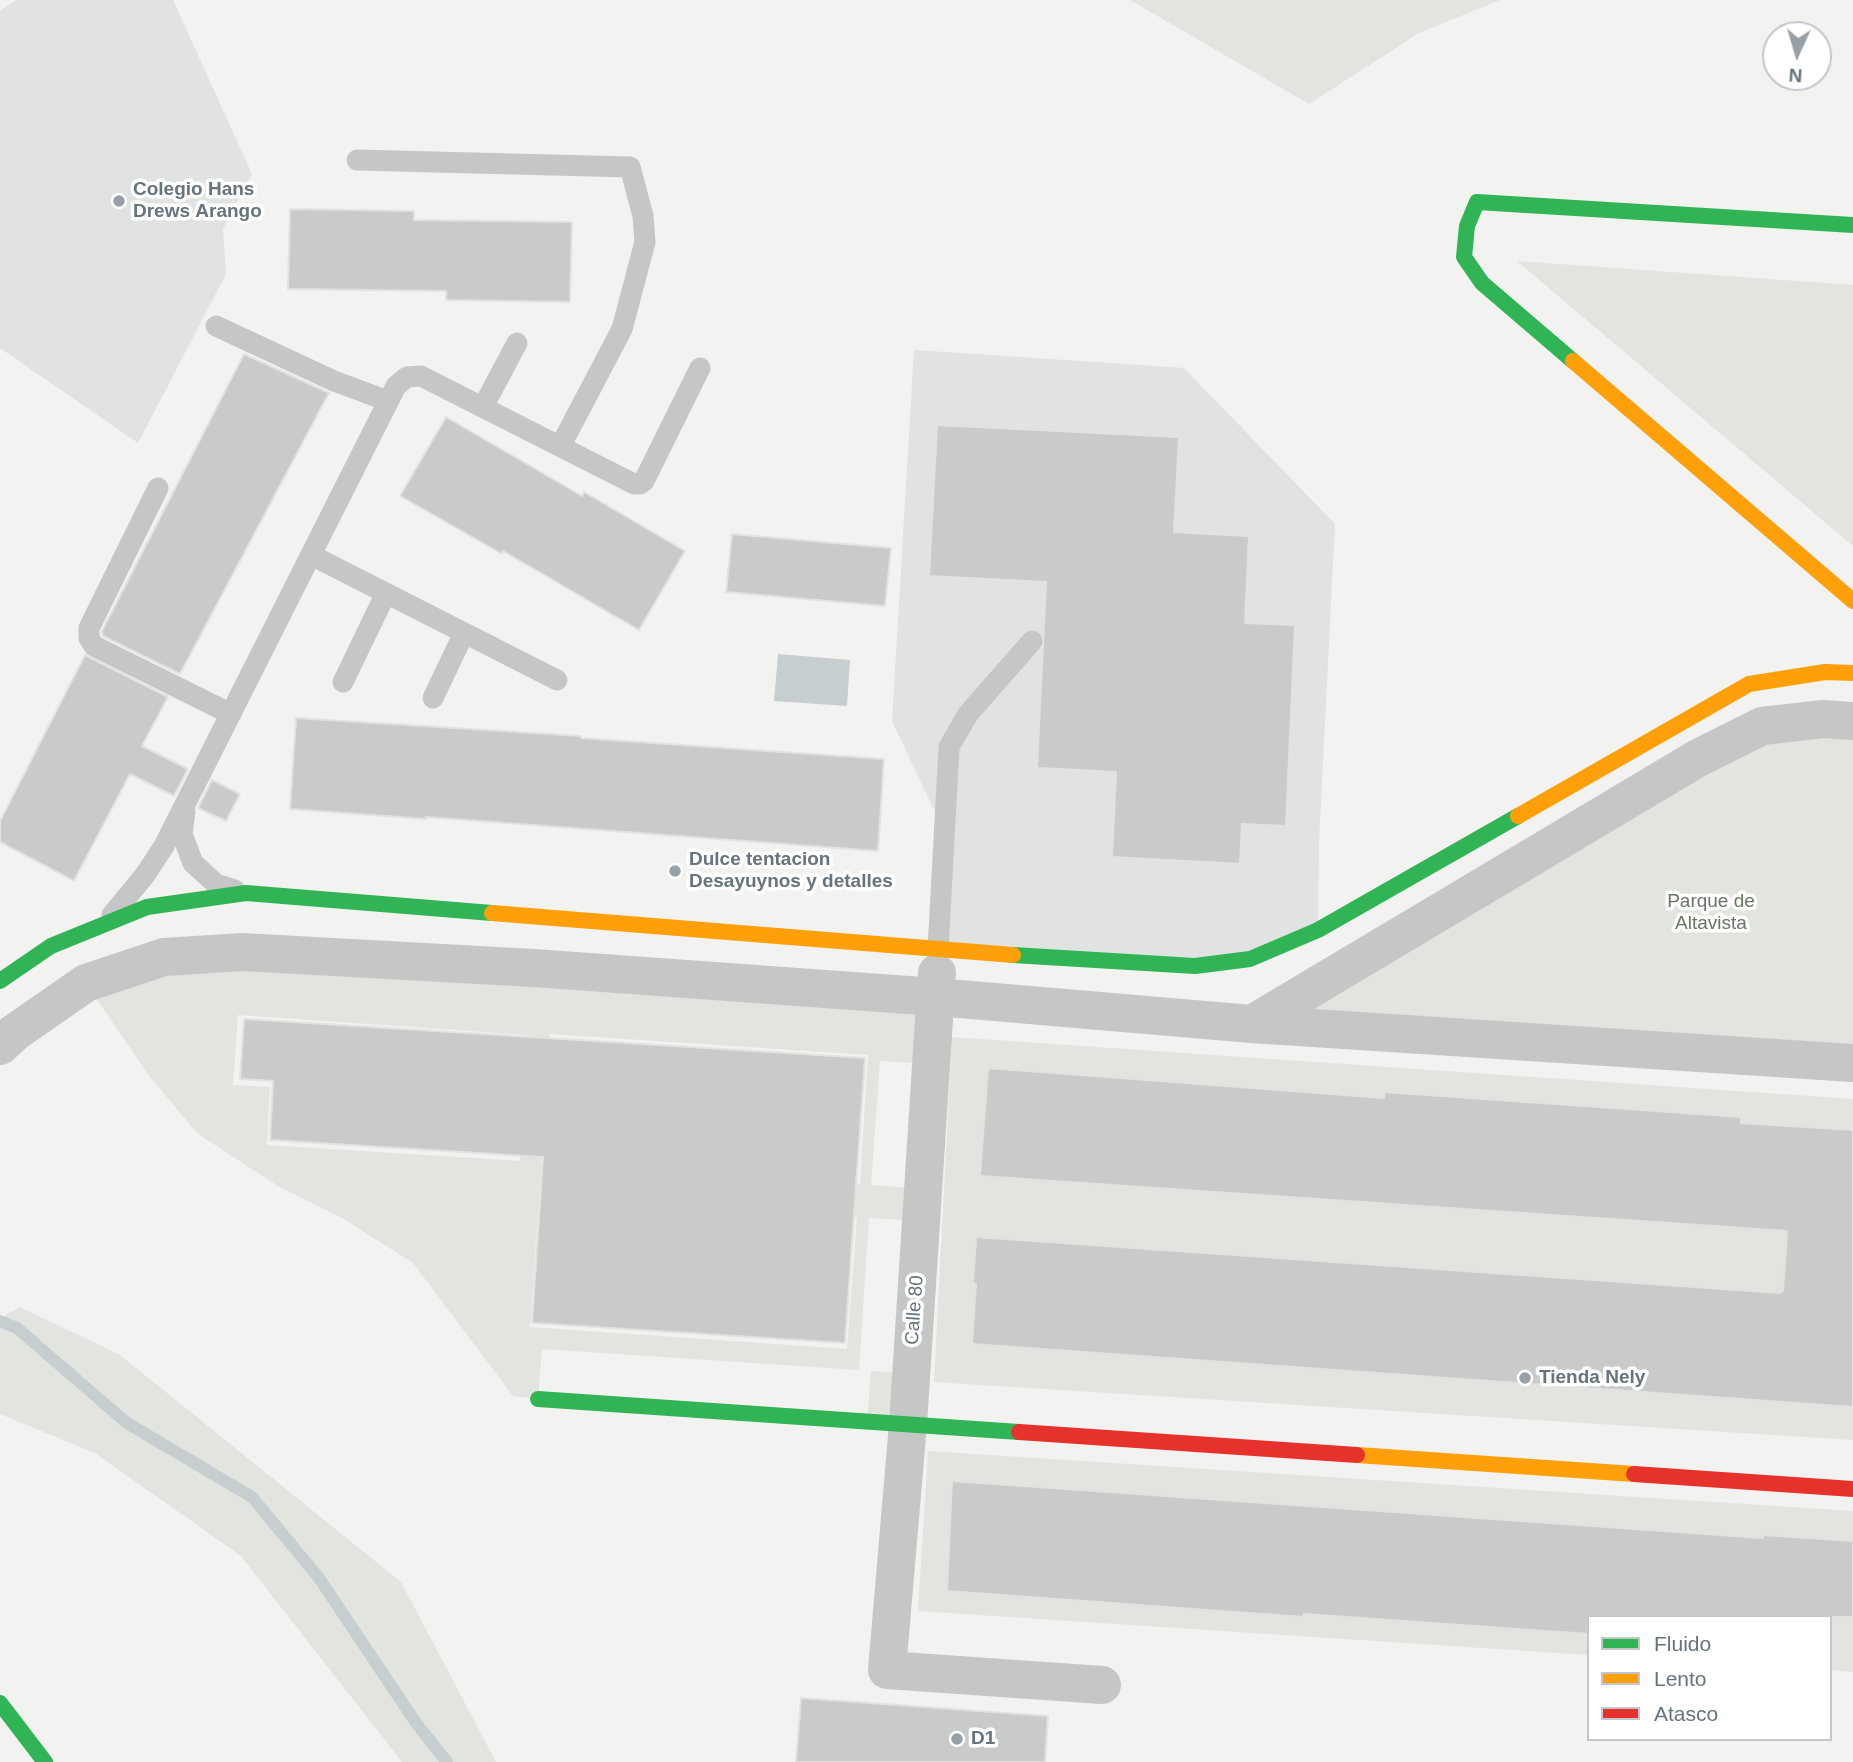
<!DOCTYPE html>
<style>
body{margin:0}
#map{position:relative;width:1853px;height:1762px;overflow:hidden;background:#f2f2f1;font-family:Helvetica,sans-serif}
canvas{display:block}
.legend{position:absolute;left:1587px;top:1615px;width:245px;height:126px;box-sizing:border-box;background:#fff;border:2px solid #c2c7cb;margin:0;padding:9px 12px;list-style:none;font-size:21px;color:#66747e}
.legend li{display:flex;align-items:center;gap:14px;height:35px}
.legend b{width:35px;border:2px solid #c2c7cb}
.north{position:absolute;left:1762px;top:21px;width:70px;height:70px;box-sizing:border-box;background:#fff;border:2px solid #c2c7cb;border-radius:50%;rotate:184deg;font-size:19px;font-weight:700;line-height:28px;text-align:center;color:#66747e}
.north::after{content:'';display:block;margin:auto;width:24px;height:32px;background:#97a0a6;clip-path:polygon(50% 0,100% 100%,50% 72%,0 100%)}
</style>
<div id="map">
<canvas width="1853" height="1762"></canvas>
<ul class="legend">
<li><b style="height:9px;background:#30b455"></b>Fluido</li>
<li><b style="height:9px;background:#ff9f0a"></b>Lento</li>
<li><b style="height:9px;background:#e5322d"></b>Atasco</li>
</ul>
<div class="north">N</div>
</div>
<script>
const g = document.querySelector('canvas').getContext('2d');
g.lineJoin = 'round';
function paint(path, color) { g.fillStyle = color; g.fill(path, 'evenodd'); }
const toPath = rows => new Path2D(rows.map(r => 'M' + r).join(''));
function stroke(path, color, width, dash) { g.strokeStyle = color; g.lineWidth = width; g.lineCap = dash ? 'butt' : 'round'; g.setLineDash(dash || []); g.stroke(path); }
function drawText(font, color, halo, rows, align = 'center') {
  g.font = font + ' Helvetica,sans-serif'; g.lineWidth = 7; g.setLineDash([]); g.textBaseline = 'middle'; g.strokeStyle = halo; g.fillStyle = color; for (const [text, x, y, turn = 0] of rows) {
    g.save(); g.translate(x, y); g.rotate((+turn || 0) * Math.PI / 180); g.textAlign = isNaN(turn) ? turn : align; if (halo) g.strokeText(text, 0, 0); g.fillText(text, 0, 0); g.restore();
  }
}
paint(toPath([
 [16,0,173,0,252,174,223,229,226,274,138,443,0,348,0,11],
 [914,350,1184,368,1335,524,1319,841,1318,930,1250,959,938,950,943,829,892,721]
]), '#e1e2e2');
paint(toPath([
 [1130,0,1500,0,1419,33,1309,104],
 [1517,261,1853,285,1853,546],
 [1853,721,1853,1063,1252,1024,1698,758],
 [164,957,936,997,932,1064,880,1061,871,1185,924,1189,921,1221,869,1218,859,1370,542,1349,538,1399,513,1396,413,1263,342,1218,278,1186,198,1134,149,1076,86,983],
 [238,1015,528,1035,520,1161,267,1145,270,1087,233,1085],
 [550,1034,868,1055,860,1184,541,1163],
 [539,1196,857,1218,847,1349,530,1327],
 [952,1037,1853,1099,1853,1440,934,1382],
 [20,1307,120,1355,401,1582,496,1762,402,1762,241,1556,95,1453,0,1414,0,1319],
 [871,1371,911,1374,908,1424,867,1421],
 [928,1451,1853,1511,1853,1672,1830,1670,1830,1617,1589,1617,1589,1655,918,1611]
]), '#e1e4df');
paint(toPath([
 [778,654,850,660,847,706,774,701]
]), '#c6ced0');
stroke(toPath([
 [0,1321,17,1328,127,1423,252,1497,319,1578,416,1723,447,1762]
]), '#c6ced0', 12);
const building = toPath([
 [290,209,414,211,414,220,572,222,570,302,446,300,446,291,288,289,290,209],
 [244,354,329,393,180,674,103,636,102,631,244,354],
 [446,417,582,496,584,492,685,551,639,630,503,551,502,554,400,496,446,417],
 [937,425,1179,437,1174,532,1249,536,1245,623,1295,625,1286,826,1242,824,1240,864,1112,857,1116,772,1037,768,1046,582,929,576,937,425],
 [732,534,891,548,885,606,726,592,732,534],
 [85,655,168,697,142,746,188,769,174,796,130,774,74,881,0,842,0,821,85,655],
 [296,718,581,736,581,738,884,759,878,851,426,817,426,819,290,809,296,718],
 [212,780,240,794,226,821,198,808,212,780],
 [244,1019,865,1058,845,1343,532,1323,543,1157,270,1140,273,1081,240,1079,244,1019],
 [988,1068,1384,1098,1384,1092,1670,1112,1741,1117,1741,1123,1853,1130,1853,1407,972,1344,976,1284,973,1284,976,1237,1780,1293,1783,1291,1787,1231,980,1176,988,1068],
 [952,1481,1763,1538,1763,1535,1853,1541,1853,1617,1589,1617,1589,1634,1304,1614,1303,1617,947,1591,952,1481],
 [801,1698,1048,1716,1045,1762,796,1762,801,1698]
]);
paint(building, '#c9caca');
stroke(building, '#e2e2e1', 2);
stroke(toPath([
 [357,160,630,167,643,216,645,242,622,329,561,445],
 [216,326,334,381,388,401],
 [483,407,517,343],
 [158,488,89,628,89,638,94,646,231,714],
 [311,555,557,680],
 [343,682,386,593],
 [433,698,464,633],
 [185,811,182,834,193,863,216,884,235,890],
 [112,915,145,875,164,846,396,386,407,377,421,376,634,484,640,484,644,481,700,368],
 [938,950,949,747,968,714,1032,641]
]), '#c5c7c7', 21);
stroke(toPath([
 [937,973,908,1424,887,1670,1102,1685],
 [1252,1024,1698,758,1762,726,1823,719,1853,721],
 [0,1046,14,1033,86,983,164,957,242,952,534,968,936,997,1252,1024,1853,1063]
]), '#c5c7c7', 38);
stroke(toPath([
 [1573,361,1482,283,1464,257,1467,226,1477,202,1853,225],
 [1013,955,1195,966,1250,959,1318,930,1518,816],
 [0,981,51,946,147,907,246,893,492,913],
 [538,1399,1019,1432],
 [0,1703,45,1762]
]), '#30b455', 16);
stroke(toPath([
 [1573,361,1853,601],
 [1518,816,1749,684,1825,672,1853,673],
 [492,913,1013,955],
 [1357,1455,1634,1474]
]), '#ff9f0a', 16);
stroke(toPath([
 [1019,1432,1357,1455],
 [1634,1474,1853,1489]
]), '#e5322d', 16);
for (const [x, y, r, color] of [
 [119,201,7,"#97a0a6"],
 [675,871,7,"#97a0a6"],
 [1525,1378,7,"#97a0a6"],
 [957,1739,7,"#97a0a6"]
]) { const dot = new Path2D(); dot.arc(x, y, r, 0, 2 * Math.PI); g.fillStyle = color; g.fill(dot); stroke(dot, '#fff', 2.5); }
drawText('bold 19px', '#66747e', '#fff', [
 ["Colegio Hans",133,190],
 ["Drews Arango",133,212],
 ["Dulce tentacion",689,860],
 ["Desayuynos y detalles",689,882],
 ["Tienda Nely",1539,1378],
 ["D1",971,1739]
], 'left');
drawText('19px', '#687664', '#fff', [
 ["Parque de",1711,902],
 ["Altavista",1711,924]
]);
drawText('19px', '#66747e', '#fff', [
 ["Calle 80",915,1310,-86]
]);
</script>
